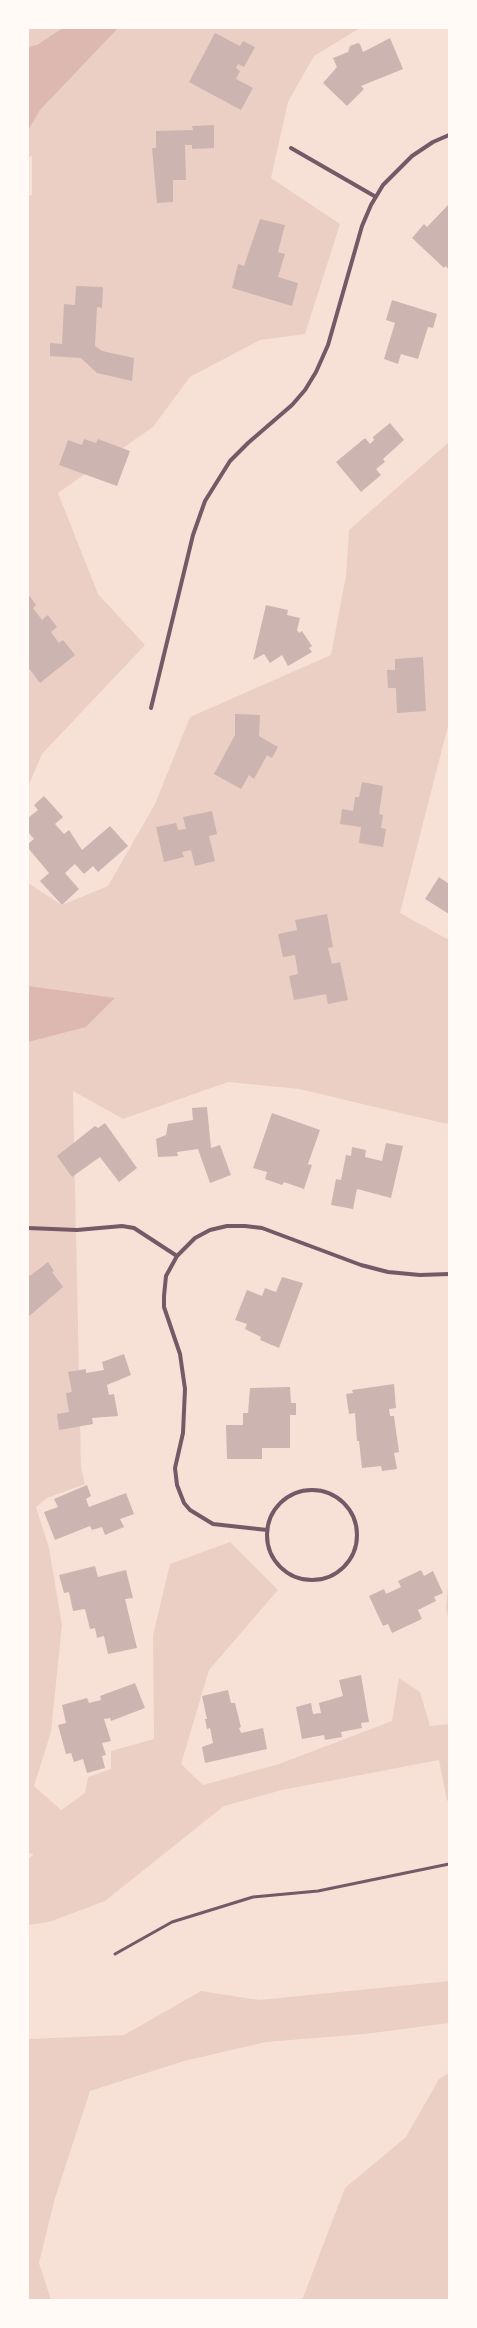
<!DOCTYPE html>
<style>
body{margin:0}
#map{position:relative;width:477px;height:2328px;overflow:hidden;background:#f7e1d7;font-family:"PT Sans",sans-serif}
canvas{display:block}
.frame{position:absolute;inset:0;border:29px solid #fffaf5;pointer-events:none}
</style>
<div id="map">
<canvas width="477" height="2328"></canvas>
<div class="frame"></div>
</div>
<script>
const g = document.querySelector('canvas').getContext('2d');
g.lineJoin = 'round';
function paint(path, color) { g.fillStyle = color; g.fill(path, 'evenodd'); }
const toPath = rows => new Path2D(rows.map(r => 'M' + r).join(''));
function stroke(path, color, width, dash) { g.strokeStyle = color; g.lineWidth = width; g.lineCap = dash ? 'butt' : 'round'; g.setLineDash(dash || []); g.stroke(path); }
paint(toPath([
 [28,28,360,28,314,56,288,102,271,178,340,224,305,334,260,340,190,377,153,427,58,493,98,594,145,645,42,754,28,787,28,196,32,195,32,155,28,159],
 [449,442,449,722,400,913,449,940,449,1120,447,1124,299,1089,228,1082,123,1119,73,1091,81,1468,85,1484,47,1498,36,1507,49,1548,62,1625,51,1732,34,1786,61,1810,85,1793,88,1777,111,1769,111,1751,154,1739,153,1635,170,1564,230,1542,278,1590,209,1670,181,1764,203,1785,279,1764,392,1721,399,1678,420,1692,430,1726,449,1724,449,1800,447,1801,439,1760,282,1790,224,1806,105,1901,49,1922,28,1925,28,1859,34,1854,28,1853,28,883,62,905,108,886,155,804,190,717,331,655,346,576,349,530],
 [449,1575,449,1623,446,1607],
 [449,1981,449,2023,365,2034,266,2042,184,2061,90,2091,55,2198,39,2263,51,2300,28,2300,28,2039,124,2035,201,1991,259,2000],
 [449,2073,449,2300,302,2300,345,2188,406,2137,439,2079]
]), '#ebcfc5');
paint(toPath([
 [63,28,118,28,40,110,28,130,28,47,37,45],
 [28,986,65,991,115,998,86,1027,28,1042]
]), '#dcb8b0');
paint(toPath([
 [215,33,240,46,243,41,255,47,244,67,238,64,236,68,240,71,236,79,253,88,241,110,189,82],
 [390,38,403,69,361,86,364,89,347,106,323,83,337,67,333,58,348,52,350,46,358,43,360,44,363,52],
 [214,125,214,148,192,149,192,145,185,145,186,180,173,180,173,202,157,203,152,148,156,148,156,131,193,130,192,126],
 [448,205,449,206,449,269,445,266,444,268,412,238,424,224,427,227],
 [260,219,285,225,278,252,285,254,278,277,298,283,292,306,232,288,238,264,244,266],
 [76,286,103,287,102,308,97,307,95,346,102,351,134,358,132,381,97,373,81,358,50,356,50,343,62,344,64,304,75,305],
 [392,300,437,314,433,328,428,327,418,359,401,354,398,364,384,359,395,323,386,320],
 [390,423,404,440,383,459,385,462,376,469,381,475,361,492,336,462,365,438,370,444,374,440,373,437],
 [84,439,96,443,98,439,130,451,117,486,59,465,68,440,82,445],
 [28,594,36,605,33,608,42,620,48,615,57,627,51,632,59,643,63,640,75,655,40,683,28,667],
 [266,605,288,610,287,615,300,618,297,630,299,633,302,631,312,646,309,648,312,652,288,666,282,655,270,663,264,654,253,660],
 [423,657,426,711,397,713,396,688,388,688,387,670,395,670,395,659],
 [235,714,260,715,259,736,278,747,272,758,267,755,254,779,249,775,241,789,214,774,235,735],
 [362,782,383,786,379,814,383,815,381,828,386,829,383,847,359,843,361,827,340,824,342,809,353,811,355,797,359,797],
 [44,796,63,817,55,824,64,834,69,830,82,850,110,826,128,846,98,872,93,866,84,874,75,864,65,873,79,889,62,905,40,881,49,873,28,848,28,844,34,839,28,832,28,818,38,810,34,805],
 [212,811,217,834,209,836,215,861,195,866,191,850,182,852,184,857,164,862,156,827,176,823,178,830,186,829,183,817],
 [439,877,449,884,449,914,425,899],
 [327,914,333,947,328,948,332,964,340,962,348,1000,328,1004,326,994,294,1000,289,976,298,974,295,955,283,957,278,934,297,930,295,920],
 [207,1107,211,1148,220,1145,231,1175,210,1183,198,1149,177,1152,178,1156,158,1157,156,1139,166,1135,168,1124,193,1120,192,1108],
 [272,1113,320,1130,308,1164,312,1165,304,1189,284,1182,282,1185,265,1179,267,1172,253,1168],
 [105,1123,137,1168,119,1182,100,1157,72,1177,57,1156,95,1126,98,1128],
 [386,1143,403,1146,391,1198,357,1189,353,1209,331,1205,336,1179,341,1180,346,1155,351,1156,352,1147,366,1150,365,1157,382,1161],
 [48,1262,54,1271,52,1272,63,1287,28,1317,28,1273,30,1276],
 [282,1277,303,1283,279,1348,260,1340,261,1337,245,1329,247,1324,235,1320,247,1290,262,1296,265,1288,276,1292],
 [124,1354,131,1375,107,1385,109,1395,114,1394,118,1416,92,1418,93,1424,59,1430,57,1414,69,1412,66,1393,72,1392,68,1372,86,1369,86,1373,104,1370,102,1362],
 [394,1384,396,1408,389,1409,390,1416,394,1416,399,1452,394,1453,397,1469,382,1471,381,1466,362,1468,359,1441,357,1441,355,1413,349,1414,346,1394,353,1393,352,1390],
 [290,1387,291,1403,296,1403,296,1415,290,1415,290,1448,262,1448,262,1459,227,1459,226,1425,243,1425,243,1413,248,1413,250,1388],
 [87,1485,91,1496,86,1499,89,1507,126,1493,134,1514,120,1519,124,1527,105,1535,102,1527,92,1530,90,1526,55,1540,44,1512,58,1507,54,1499],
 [95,1566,98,1577,126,1570,133,1598,125,1599,137,1648,108,1654,104,1636,97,1638,95,1628,90,1629,85,1609,73,1611,69,1592,64,1593,59,1575],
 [421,1570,424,1576,433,1571,443,1593,434,1597,436,1601,418,1610,422,1619,392,1633,388,1624,383,1626,369,1596,384,1589,386,1594,401,1587,398,1581],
 [361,1675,369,1722,361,1723,362,1728,341,1732,342,1737,325,1740,324,1735,302,1739,296,1707,311,1703,313,1714,321,1713,319,1703,343,1696,339,1680],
 [135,1683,145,1708,111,1721,110,1718,104,1719,111,1741,102,1743,106,1755,102,1756,105,1768,87,1773,83,1759,74,1762,71,1753,66,1754,58,1725,66,1723,62,1705,87,1698,89,1703,101,1700,100,1696],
 [228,1690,231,1703,235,1703,241,1727,239,1728,241,1733,263,1728,267,1749,205,1763,202,1747,213,1743,210,1728,207,1729,205,1719,207,1719,202,1696]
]), '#ccb4b1');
stroke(toPath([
 [115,1954,172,1922,253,1897,318,1891,449,1864]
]), '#755966', 3);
stroke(toPath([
 [291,148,376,197],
 [151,708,193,535,205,501,230,461,248,443,292,405,305,390,316,372,328,345,362,226,371,205,383,185,412,156,433,142,449,135],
 [28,1228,77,1230,122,1226,134,1228,177,1256],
 '267 1535a45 45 0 1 1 90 0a45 45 0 1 1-90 0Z',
 [267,1530,213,1524,190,1510,184,1503,177,1485,175,1468,183,1433,185,1389,180,1354,164,1307,164,1296,166,1276,177,1256,195,1238,210,1230,227,1226,245,1226,262,1228,361,1265,388,1272,420,1275,449,1274]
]), '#755966', 4);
</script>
